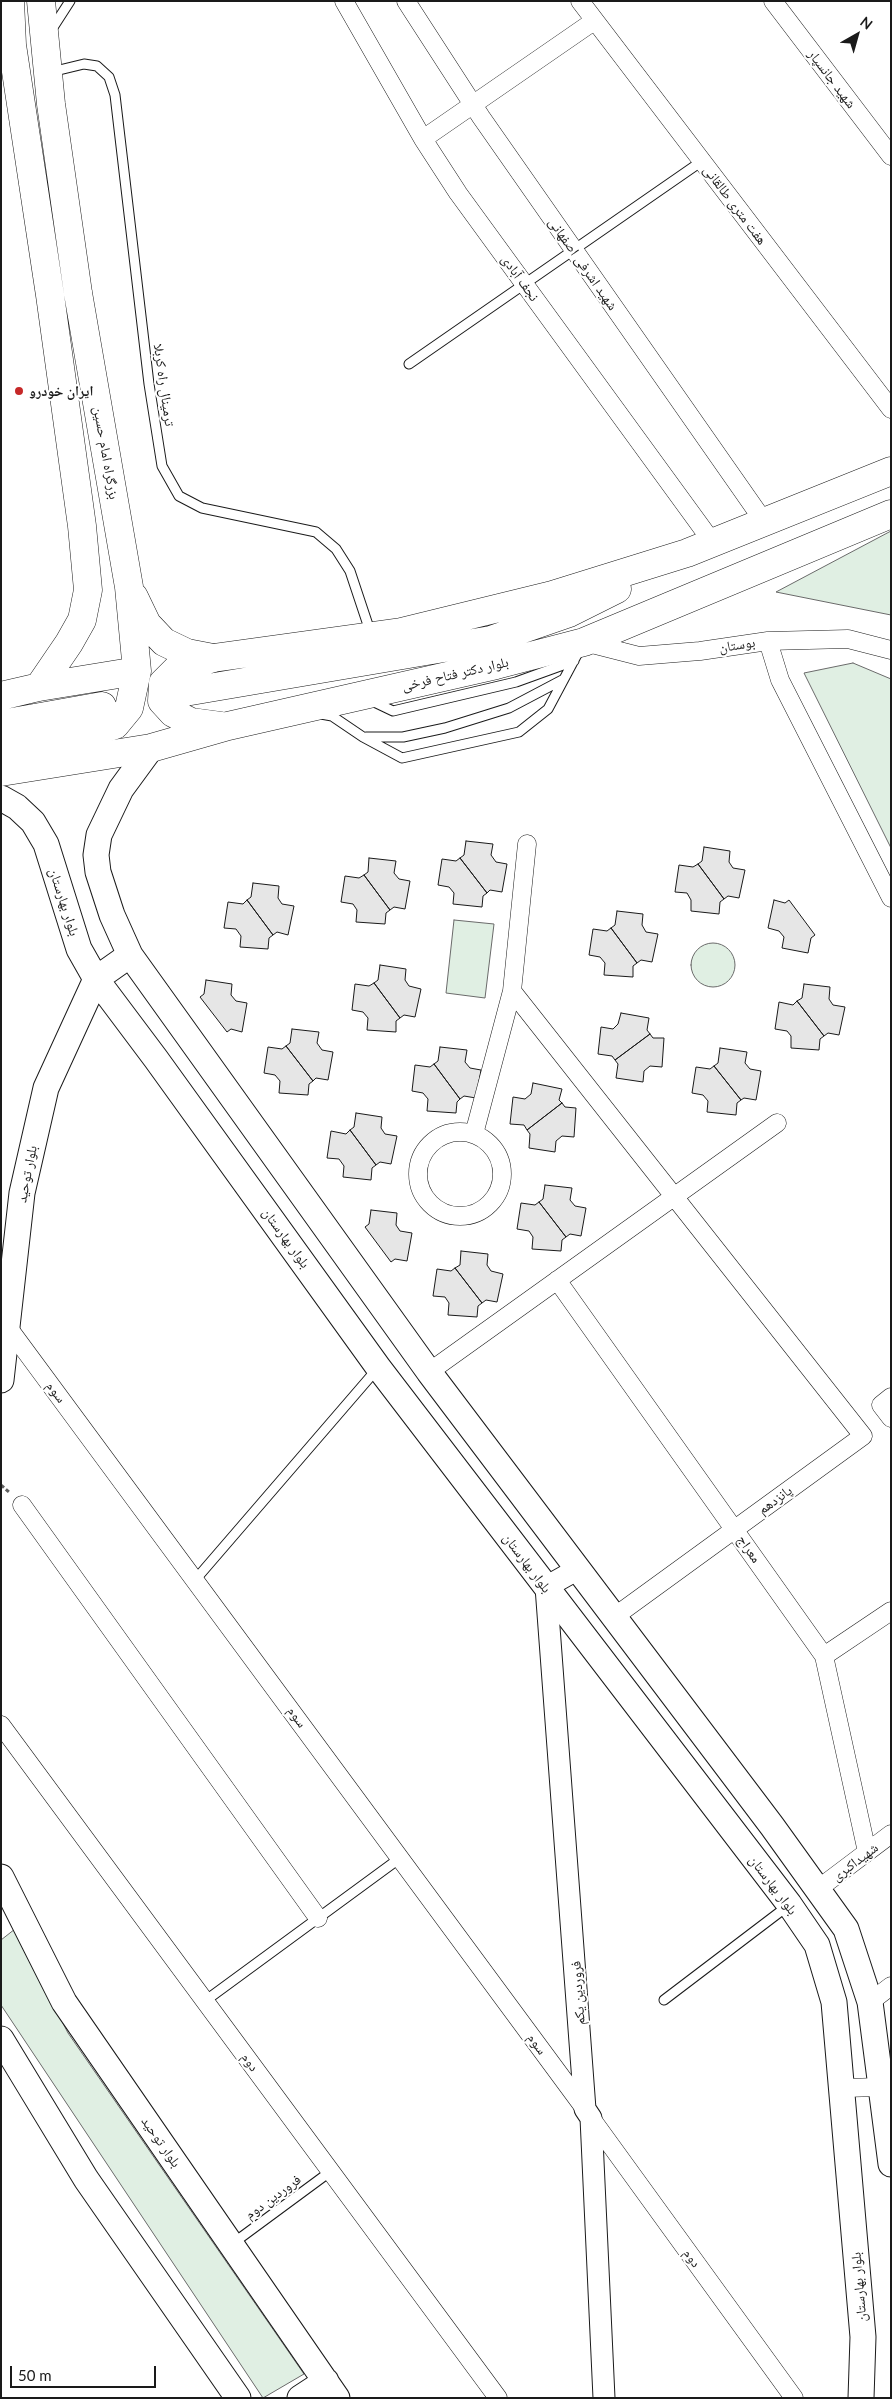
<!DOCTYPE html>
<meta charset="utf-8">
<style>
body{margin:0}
#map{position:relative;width:892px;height:2399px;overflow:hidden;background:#fff;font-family:Lato,sans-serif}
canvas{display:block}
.frame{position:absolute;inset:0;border:2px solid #1a1a1a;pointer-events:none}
.north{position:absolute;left:832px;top:10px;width:50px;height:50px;-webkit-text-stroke:4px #fff;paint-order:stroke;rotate:38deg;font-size:14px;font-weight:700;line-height:20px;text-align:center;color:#1a1a1a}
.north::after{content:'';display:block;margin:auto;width:18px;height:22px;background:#1a1a1a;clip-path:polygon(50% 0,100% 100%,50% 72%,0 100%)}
.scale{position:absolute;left:10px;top:2366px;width:146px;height:22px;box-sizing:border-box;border:2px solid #1a1a1a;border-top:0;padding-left:6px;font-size:15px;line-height:18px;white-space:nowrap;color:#1a1a1a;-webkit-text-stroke:4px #fff;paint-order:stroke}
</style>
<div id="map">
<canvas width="892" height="2399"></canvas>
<div class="frame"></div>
<div class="north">N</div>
<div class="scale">50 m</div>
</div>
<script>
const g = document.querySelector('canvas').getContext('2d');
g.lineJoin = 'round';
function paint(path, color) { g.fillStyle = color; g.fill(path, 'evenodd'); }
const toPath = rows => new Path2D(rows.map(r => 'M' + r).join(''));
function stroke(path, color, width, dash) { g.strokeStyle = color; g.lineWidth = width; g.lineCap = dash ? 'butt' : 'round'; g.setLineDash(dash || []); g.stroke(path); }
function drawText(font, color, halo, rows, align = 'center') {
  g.font = font + ' Lato,"Noto Naskh Arabic",sans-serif'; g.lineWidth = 4; g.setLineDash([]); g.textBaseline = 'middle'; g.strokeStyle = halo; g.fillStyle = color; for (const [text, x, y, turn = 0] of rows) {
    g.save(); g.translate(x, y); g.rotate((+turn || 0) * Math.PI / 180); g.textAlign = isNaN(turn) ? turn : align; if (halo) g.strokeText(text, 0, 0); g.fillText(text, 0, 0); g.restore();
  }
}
const green = toPath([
 [891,531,891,615,776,592,891,531],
 [853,663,891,679,891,848,804,673,853,663],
 [454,920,494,924,485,998,446,993,454,920],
 '691 965a22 22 0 1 1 44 0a22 22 0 1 1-44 0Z',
 [15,1929,68,2033,304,2374,263,2398,1,2005,1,1940,15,1929]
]);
paint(green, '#e0efe3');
stroke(green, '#6a6a6a', 1);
const building = toPath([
 [466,841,493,844,491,855,496,862,507,864,502,892,490,890,487,893,460,858,464,855,466,841],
 [704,847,730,851,729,862,733,868,745,870,739,898,728,896,724,899,698,864,702,861,704,847],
 [369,858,396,861,394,873,399,879,410,881,405,909,394,907,390,910,364,875,368,872,369,858],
 [460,858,487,893,483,896,482,907,453,904,454,893,449,887,438,885,442,859,456,861,460,858],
 [698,864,724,899,720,902,719,914,691,911,691,900,687,893,675,892,679,865,693,867,698,864],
 [364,875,390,910,386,913,385,924,356,922,357,910,353,904,341,902,345,876,359,878,364,875],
 [253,883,279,886,278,898,282,904,294,906,288,935,277,932,273,935,247,900,251,897,253,883],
 [247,900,273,935,269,938,268,949,240,947,241,936,236,929,224,928,228,902,243,904,247,900],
 [774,900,785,903,789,900,815,935,811,938,808,953,782,948,784,937,779,931,768,928,774,900],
 [617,911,643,914,642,925,646,932,658,934,652,962,641,960,637,963,611,928,615,925,617,911],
 [611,928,637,963,633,966,633,977,604,975,605,963,600,957,589,955,593,929,607,931,611,928],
 [380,965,406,969,405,980,409,986,421,989,415,1017,404,1015,400,1018,374,983,378,980,380,965],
 [206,980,232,984,231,995,236,1001,247,1003,242,1032,231,1029,227,1032,200,997,204,994,206,980],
 [374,983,400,1018,396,1021,396,1032,367,1030,368,1018,363,1012,352,1010,355,984,369,986,374,983],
 [804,984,830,987,829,999,833,1005,845,1007,839,1035,828,1033,824,1036,797,1001,802,998,804,984],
 [797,1001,824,1036,820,1039,819,1050,791,1048,791,1036,787,1031,775,1029,779,1002,793,1005,797,1001],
 [621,1013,649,1018,647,1030,650,1034,615,1060,612,1056,598,1054,601,1027,613,1029,618,1024,621,1013],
 [292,1029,319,1032,317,1043,322,1050,333,1052,328,1080,316,1078,313,1081,286,1046,290,1043,292,1029],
 [650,1034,653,1038,664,1038,662,1067,650,1066,644,1071,643,1082,616,1078,618,1064,615,1060,650,1034],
 [286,1046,313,1081,309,1084,308,1095,279,1093,280,1081,275,1075,264,1073,268,1047,282,1049,286,1046],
 [440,1047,467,1050,465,1062,470,1068,481,1070,476,1098,464,1096,460,1099,434,1064,438,1061,440,1047],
 [720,1048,747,1052,745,1063,750,1069,761,1071,756,1100,744,1098,741,1100,714,1066,718,1063,720,1048],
 [434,1064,460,1099,457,1102,456,1113,427,1111,428,1099,423,1093,412,1091,415,1065,430,1067,434,1064],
 [714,1066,741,1100,737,1103,736,1115,707,1112,708,1101,703,1095,692,1093,696,1067,710,1069,714,1066],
 [533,1083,562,1089,559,1100,562,1103,527,1130,524,1125,510,1124,513,1097,525,1099,531,1094,533,1083],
 [562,1103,565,1107,576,1108,574,1137,562,1136,556,1141,555,1152,529,1148,530,1134,527,1130,562,1103],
 [356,1113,382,1117,381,1128,385,1134,397,1136,391,1164,380,1162,376,1165,350,1130,354,1127,356,1113],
 [350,1130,376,1165,372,1168,371,1180,343,1177,344,1166,339,1159,327,1158,331,1131,346,1134,350,1130],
 [545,1185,572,1188,570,1200,575,1206,586,1208,581,1236,570,1234,566,1237,539,1202,543,1199,545,1185],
 [539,1202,566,1237,562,1240,561,1251,532,1249,533,1237,529,1231,517,1229,521,1203,535,1205,539,1202],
 [371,1210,397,1213,396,1225,400,1231,412,1233,407,1261,395,1259,391,1262,365,1227,369,1224,371,1210],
 [461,1251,488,1254,487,1265,491,1271,503,1274,497,1302,486,1300,482,1303,455,1268,460,1265,461,1251],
 [455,1268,482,1303,478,1306,477,1317,448,1315,449,1303,445,1297,433,1296,437,1269,451,1271,455,1268]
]);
paint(building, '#e6e6e6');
stroke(building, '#1a1a1a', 1);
const service = toPath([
 [50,32,70,1],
 [51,72,84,64,97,66,109,77,115,95,149,384,162,466,179,496,202,508,316,532,336,549,350,571,371,634],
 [409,364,702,161],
 [370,700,393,711,516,682,574,661],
 [321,714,332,716,363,737,402,758,519,732,548,709,580,649],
 [366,737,403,737,445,728,509,708,564,679],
 [196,1579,377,1369],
 [664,2000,789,1905],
 [205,2001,400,1858],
 [232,2244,331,2171]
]);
const minor = toPath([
 [344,1,423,139,458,193,713,543],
 [406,1,481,117,765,523],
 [580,1,891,409],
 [773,1,891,156],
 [423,139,594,21],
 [768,641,780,680,891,898],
 [584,642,639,656,700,651,768,641,848,639,891,650],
 [527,844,512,991,863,1436,614,1617],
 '418 1174a42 42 0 1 1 84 0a42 42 0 1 1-84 0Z',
 [474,1134,512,991],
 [557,1280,824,1656,867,1852],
 [7,1326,585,2109],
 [429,1372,777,1123],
 [891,1397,881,1405,891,1418],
 [22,1505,318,1918],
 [824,1656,891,1611],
 [1,1725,498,2398],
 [818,1889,891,1834],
 [870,2002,891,1986],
 [842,2088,882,2087,890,2090],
 [591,2118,794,2398]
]);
const tertiary = toPath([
 [578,1569,546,1587,585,2109,591,2118,604,2398]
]);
const secondary = toPath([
 [151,748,121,789,99,835,96,855,98,872,112,915,130,955,429,1372,772,1826,846,1929,870,2002,891,2164],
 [1,798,17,807,33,822,46,844,79,949,96,979,156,1059,378,1367,789,1904,817,1945,834,2002,863,2337,861,2398],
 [1,1380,22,1193,46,1088,96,979,130,955],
 [1,1877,64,2002,337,2398],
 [1,2039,86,2179,238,2398],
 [300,2398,326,2381]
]);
const primary = toPath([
 [185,692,491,640,569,613,617,589],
 [221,726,191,722,173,713,162,701,163,683,177,669,213,658,401,632,552,595,687,553,891,471],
 [1,772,151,748,228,726,496,665,584,642,891,514]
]);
const trunk = toPath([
 [10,1,12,45,50,295,82,526,88,590,82,620,69,643,39,687],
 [134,597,147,624,164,642,187,653,213,658],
 [1,696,39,687,137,671],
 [1,724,102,706],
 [1,749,86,735,115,725,129,708,137,671,129,587,78,293,51,104,41,1]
]);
stroke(service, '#1a1a1a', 11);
stroke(minor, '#1a1a1a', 19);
stroke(tertiary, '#1a1a1a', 23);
stroke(secondary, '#1a1a1a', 27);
stroke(primary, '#1a1a1a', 29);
stroke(trunk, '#1a1a1a', 29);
stroke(toPath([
 [1,1485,10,1493]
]), '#5f5f5f', 3, [4, 2.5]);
stroke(service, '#fff', 9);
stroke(minor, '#fff', 18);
stroke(tertiary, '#fff', 21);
stroke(secondary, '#fff', 25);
stroke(primary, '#fff', 28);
stroke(trunk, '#fff', 28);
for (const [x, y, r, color] of [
 [19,391,5,"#c62828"]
]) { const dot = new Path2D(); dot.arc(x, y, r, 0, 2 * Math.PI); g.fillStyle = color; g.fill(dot); stroke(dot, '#fff', 2); }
drawText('14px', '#1a1a1a', '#fff', [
 ["شهید جانسپار",832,79,53],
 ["هفت متری طالقانی",735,205,53],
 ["شهید اشرفی اصفهانی",583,264,55],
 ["نجف آبادی",520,278,54],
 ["ترمینال راه کربلا",164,385,82],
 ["بزرگراه امام حسین",106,453,80],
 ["بوستان",737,645,-9],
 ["بلوار دکتر فتاح فرخی",455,674,-13],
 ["بلوار بهارستان",64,902,72],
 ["بلوار توحید",27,1174,-79],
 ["بلوار بهارستان",286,1238,54],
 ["سوم",56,1392,53],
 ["پانزدهم",775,1500,-36],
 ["معراج",749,1549,55],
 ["بلوار بهارستان",527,1563,53],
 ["سوم",297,1717,54],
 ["شهیداکبری",855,1862,-37],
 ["بلوار بهارستان",773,1885,53],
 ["فروردین یکم",578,1993,-94],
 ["سوم",537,2044,54],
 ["دوم",250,2062,54],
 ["بلوار توحید",161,2142,55],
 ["فروردین دوم",273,2197,-36],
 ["دوم",692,2258,54],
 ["بلوار بهارستان",859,2287,-95]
]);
drawText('bold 14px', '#1a1a1a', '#fff', [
 ["ایران خودرو",29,391]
], 'left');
</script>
